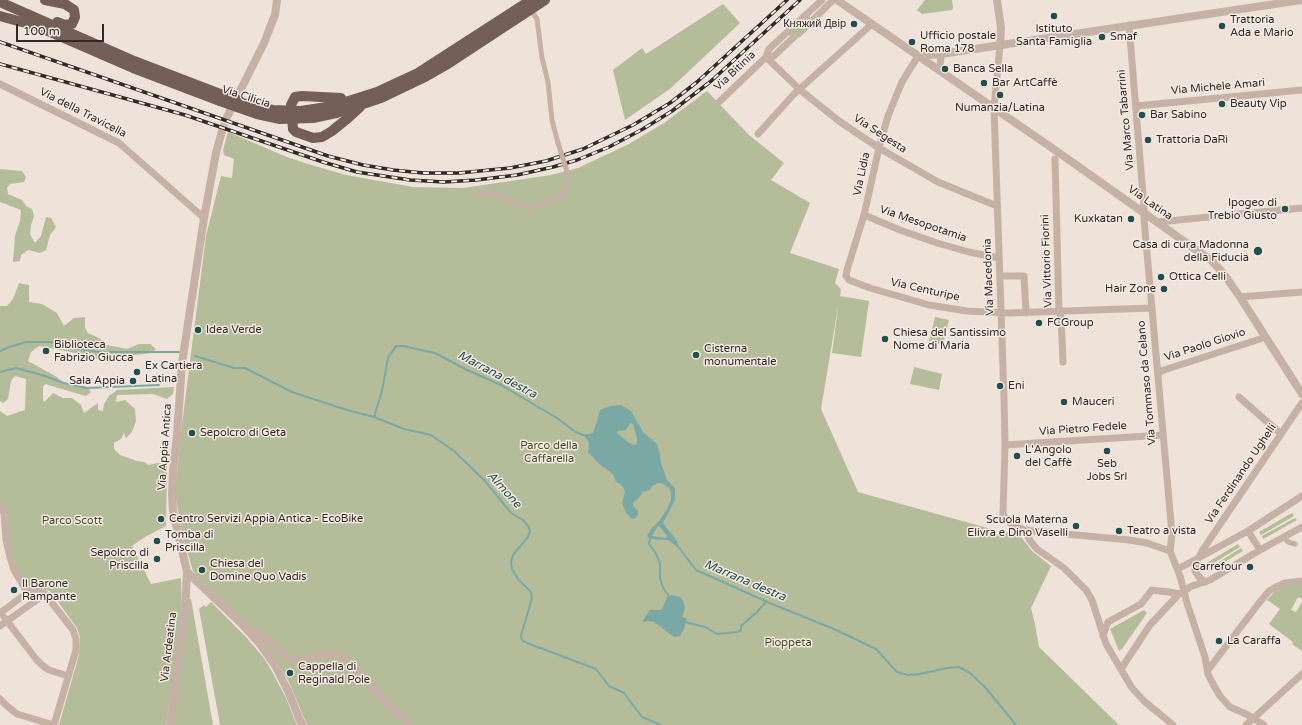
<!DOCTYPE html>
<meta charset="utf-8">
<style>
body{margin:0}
#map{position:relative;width:1302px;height:725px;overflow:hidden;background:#eee2d9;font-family:"Varela Round",sans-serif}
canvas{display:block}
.scale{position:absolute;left:16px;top:24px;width:88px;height:18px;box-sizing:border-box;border:2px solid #322826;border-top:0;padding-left:5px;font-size:12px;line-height:14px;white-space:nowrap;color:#322826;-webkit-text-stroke:3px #f7ece4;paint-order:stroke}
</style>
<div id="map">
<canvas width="1302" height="725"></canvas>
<div class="scale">100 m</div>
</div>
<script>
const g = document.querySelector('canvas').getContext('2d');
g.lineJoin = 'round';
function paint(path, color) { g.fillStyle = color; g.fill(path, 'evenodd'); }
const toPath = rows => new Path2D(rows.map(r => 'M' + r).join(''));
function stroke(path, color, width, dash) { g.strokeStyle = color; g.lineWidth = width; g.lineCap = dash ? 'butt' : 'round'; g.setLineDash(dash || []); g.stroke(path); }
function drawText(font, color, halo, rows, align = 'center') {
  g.font = font + ' "Varela Round",sans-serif'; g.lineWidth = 3; g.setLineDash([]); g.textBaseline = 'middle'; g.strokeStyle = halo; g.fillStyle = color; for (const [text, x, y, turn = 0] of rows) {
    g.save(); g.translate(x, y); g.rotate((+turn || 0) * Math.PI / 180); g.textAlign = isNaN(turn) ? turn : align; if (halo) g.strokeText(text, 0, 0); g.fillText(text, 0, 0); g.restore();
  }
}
paint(toPath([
 [925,0,952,0,953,8,952,10,922,14,917,10],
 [723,4,740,23,671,88,625,120,613,70,642,48,646,54],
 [805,19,812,26,799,38,792,30],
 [707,91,749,135,784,163,771,180,810,203,790,253,839,269,835,283,841,289,840,296,869,301,861,357,832,353,839,301,821,409,858,492,991,529,996,536,1005,532,1018,533,1032,551,1051,566,1031,608,1035,624,1039,647,1119,725,307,725,288,680,278,664,198,578,193,571,183,537,175,494,181,432,206,236,221,176,232,178,234,159,224,155,223,150,228,132,287,157,308,164,346,175,413,187,463,188,551,175,578,168,629,144,664,123],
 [0,169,22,171,26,177,24,182,10,184,7,188,8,194,22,200,26,206,32,209,34,216,31,225,30,234,35,243,41,236,46,217,51,218,56,227,50,235,46,250,40,253,28,250,21,255,20,261,13,262,15,236,20,221,21,210,0,202],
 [19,283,29,285,29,302,42,304,57,313,64,326,74,318,85,317,85,328,88,333,99,338,107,345,127,349,139,344,150,344,156,349,152,353,103,359,86,359,81,354,39,346,31,352,28,361,57,377,63,383,87,387,91,392,86,396,45,384,43,387,43,399,44,402,53,393,63,398,72,398,81,405,84,413,98,403,98,410,103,411,104,404,109,396,117,390,174,387,173,394,167,399,153,394,117,395,116,402,125,400,135,409,136,421,132,432,126,438,124,433,121,439,114,443,114,449,120,455,137,461,144,462,149,465,158,463,167,465,166,526,145,537,132,546,151,584,181,578,182,613,166,725,59,725,79,655,80,637,77,628,50,591,25,585,13,564,0,503,0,411,7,416,25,410,26,379,15,376,11,381,8,399,3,403,0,401,0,306,7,306,13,299],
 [935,317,949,320,943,345,929,341],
 [914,367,942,374,939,390,910,384],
 [1292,513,1294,516,1261,535,1259,532],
 [1295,518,1297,520,1263,539,1262,536],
 [1238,544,1240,547,1207,567,1205,564],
 [1241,548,1243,551,1209,571,1208,569],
 [1302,584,1302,599,1298,597,1291,610,1296,612,1302,602,1302,651,1292,644,1293,642,1269,624,1280,609,1267,600,1277,589,1282,586],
 [188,599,191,599,213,725,172,725],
 [211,602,246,637,263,657,270,668,285,696,297,725,220,725,199,609,204,605,206,607],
 [1144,610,1147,613,1122,649,1119,651,1110,629]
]), '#b4bc9a');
paint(toPath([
 [621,405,631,411,643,432,657,444,660,455,661,463,667,480,675,488,675,500,663,523,677,541,678,547,668,540,650,539,647,536,651,529,659,521,667,509,671,500,671,492,668,487,661,483,658,483,652,486,650,490,643,492,639,498,633,503,633,506,638,511,638,515,634,519,631,518,626,513,622,503,625,492,623,487,620,484,616,482,613,474,599,464,588,452,589,443,587,439,582,435,593,433,597,421,600,410,610,406],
 [630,423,633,424,637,438,637,444,634,445,629,443,617,433,618,431,626,430],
 [658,526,660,527,667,536,666,538,652,536],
 [672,595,680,597,683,600,685,608,682,617,687,618,684,629,680,636,674,637,654,622,648,621,642,622,650,610,661,610,663,607,667,597]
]), '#7aa9a5');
stroke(toPath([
 [0,351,9,347,26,342,51,342,73,348,99,352,179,352],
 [195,356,234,368,245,368,292,392,347,410,374,417,404,429,431,435,454,451,485,481,511,513,523,520,528,526,530,530,528,537,513,555,511,562,512,569,518,579,531,592,532,598,521,636,522,640,527,643,596,669,609,686,624,693,642,717,661,725],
 [0,372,16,368,42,375,64,383,87,388,159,385],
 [374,417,382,391,388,358,396,346,403,346,435,353,465,369,501,385,557,418,574,431,583,435],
 [650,537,649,544,655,552,660,563,660,578,663,588,669,596],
 [677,545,696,570,772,604,834,629,876,649,897,672,908,675,920,674,947,668,959,667,970,673,985,687,1016,725],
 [685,622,705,627,717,634,738,632,741,630,741,626,757,612,766,602]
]), '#7aa9a5', 2);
stroke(toPath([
 [222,131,227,117]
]), '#c8bdb5', 8, [8, 4]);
stroke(toPath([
 [530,9,537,19,542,58,548,82,552,120,558,143],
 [477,194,490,192,529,209,556,199,564,193,568,182,566,168],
 [1284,537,1288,542,1295,544]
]), '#c5b1a6', 5);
stroke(toPath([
 [804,16,810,23,833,0],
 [1129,25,1144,207,1144,219,1172,534,1170,551,1180,576,1187,603,1205,657,1208,674,1213,684,1220,696,1230,707,1248,715,1264,725],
 [1000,45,994,108,1004,398,1005,445,1003,515,1010,523,1024,530,1129,540,1147,543,1170,551],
 [941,54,940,67,942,72],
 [918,56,902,82,888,116,879,148,864,215,847,270,846,276,849,280,870,288,929,305,967,311,1008,313,1152,308],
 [766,57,799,89,839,121,879,148,938,182,997,206],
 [766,57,774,56,795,36,789,30],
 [0,84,119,143,204,218],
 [719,102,766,57,769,49,822,0],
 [1136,106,1302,90],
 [758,134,794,94,872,24],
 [1055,159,1059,312,1061,317,1063,362],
 [864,215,900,230,937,243,969,252,999,258],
 [1158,222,1302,208],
 [1000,276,1024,276,1026,313],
 [1240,297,1302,292],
 [1158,373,1164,370,1260,339],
 [1239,397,1281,434],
 [1005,445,1163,435],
 [0,506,4,513,6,540,10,557,14,570,27,592],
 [1024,530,1031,542,1037,549,1064,568,1086,590,1092,600,1106,644,1132,688,1144,701,1173,725],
 [1248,531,1260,550,1302,527],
 [1199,558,1202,551,1302,403],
 [1196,560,1195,571,1199,577,1205,582],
 [1178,569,1248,531,1302,496],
 [45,594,73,630,76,639,76,650,54,725],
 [0,613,31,590,38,589,45,594,0,626],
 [4,617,36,659,43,666,49,670,68,676],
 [247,627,268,639,286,656,295,661,325,654,334,654,343,657,349,661,386,703,404,718,409,725],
 [1103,636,1106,627,1108,622,1141,604,1152,590,1169,592,1179,594],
 [1121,669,1150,625,1179,594,1192,586,1210,580,1260,550],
 [1208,670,1259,603,1269,591,1276,587,1285,583,1302,581],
 [0,699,7,706,17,714,54,725],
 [1246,725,1302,674]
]), '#c5b1a6', 7);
stroke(toPath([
 [837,0,1055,150,1212,261,1223,273,1240,297,1302,394],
 [997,0,1001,28,1000,45],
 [918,56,941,54,1302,0],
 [227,117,264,43,275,15,277,0],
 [222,131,216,153,204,218,182,363,177,435,173,472,172,494,173,511,187,572,240,622,260,644,276,667,288,691,302,725],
 [170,725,185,612,187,572]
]), '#c5b1a6', 8);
stroke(toPath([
 [45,0,65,4,74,10,75,17,72,24,65,25,57,22],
 [0,2,134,61,220,94],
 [0,16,33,25],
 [27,22,133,68,220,101],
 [344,103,341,98,302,96,295,97,291,105,293,129,296,132,313,138,322,137,332,131,348,118,360,107],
 [333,106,377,92,418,73,531,0],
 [336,113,381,98,425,77,446,65,545,0]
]), '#735e58', 10);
const rail = toPath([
 [0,42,328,156,363,165,393,170,423,173,459,173,510,168,546,161,583,149,633,125,670,103,697,82,787,0],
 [0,64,185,115,323,162,357,172,410,180,444,182,476,180,517,175,553,167,577,160,609,147,643,129,672,111,710,82,800,0]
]);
stroke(rail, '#322826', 3.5);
stroke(rail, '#f7ece4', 2, [6]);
stroke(toPath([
 [558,143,566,168]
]), '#c5b1a6', 5);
stroke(toPath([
 [220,94,258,107,273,110,301,111,333,106],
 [220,101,257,114,280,119,313,118,336,113]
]), '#735e58', 10);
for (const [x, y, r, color] of [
 [1054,16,4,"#204f4d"],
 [854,24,4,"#204f4d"],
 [1222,26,4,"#204f4d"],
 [1102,37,4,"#204f4d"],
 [912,42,4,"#204f4d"],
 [945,69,4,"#204f4d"],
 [984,83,4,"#204f4d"],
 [1000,95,4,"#204f4d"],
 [1222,104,4,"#204f4d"],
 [1142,115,4,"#204f4d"],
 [1148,140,4,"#204f4d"],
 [1285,209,4,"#204f4d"],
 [1131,219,4,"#204f4d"],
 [1258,251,5,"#204f4d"],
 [1161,277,4,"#204f4d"],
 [1164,289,4,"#204f4d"],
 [1039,323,4,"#204f4d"],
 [198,330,4,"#204f4d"],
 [885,339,4,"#204f4d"],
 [46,351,4,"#204f4d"],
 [696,355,4,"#204f4d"],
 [137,372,4,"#204f4d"],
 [133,381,4,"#204f4d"],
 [1000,386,4,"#204f4d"],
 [1064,402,4,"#204f4d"],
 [192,433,4,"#204f4d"],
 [1107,451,4,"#204f4d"],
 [1017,456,4,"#204f4d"],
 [161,519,4,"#204f4d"],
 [1076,526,4,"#204f4d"],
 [1119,531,4,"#204f4d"],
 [157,541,4,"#204f4d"],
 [157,559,4,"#204f4d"],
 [1250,567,4,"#204f4d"],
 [202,570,4,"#204f4d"],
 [14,590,4,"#204f4d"],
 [1219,641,4,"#204f4d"],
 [290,673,4,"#204f4d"]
]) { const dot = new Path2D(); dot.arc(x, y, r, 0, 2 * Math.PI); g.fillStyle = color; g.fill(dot); stroke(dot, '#f7ece4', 1.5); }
drawText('11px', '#322826', '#f7ece4', [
 ["Trattoria",1230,20],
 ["Ada e Mario",1230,33],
 ["Княжий Двір",846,24,"right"],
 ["Istituto",1054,29,"center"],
 ["Santa Famiglia",1054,42,"center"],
 ["Ufficio postale",920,36],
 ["Roma 178",920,49],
 ["Smaf",1110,37],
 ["Banca Sella",953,69],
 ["Bar ArtCaffè",992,83],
 ["Beauty Vip",1230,104],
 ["Numanzia/Latina",1000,108,"center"],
 ["Bar Sabino",1150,115],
 ["Trattoria DaRì",1156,140],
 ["Ipogeo di",1277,203,"right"],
 ["Trebio Giusto",1277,216,"right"],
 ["Kuxkatan",1123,219,"right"],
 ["Casa di cura Madonna",1249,245,"right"],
 ["della Fiducia",1249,258,"right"],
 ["Ottica Celli",1169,277],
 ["Hair Zone",1156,289,"right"],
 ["FCGroup",1047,323],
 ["Idea Verde",206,330],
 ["Chiesa del Santissimo",893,333],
 ["Nome di Maria",893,346],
 ["Biblioteca",54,345],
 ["Fabrizio Giucca",54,358],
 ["Cisterna",704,349],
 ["monumentale",704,362],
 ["Ex Cartiera",145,366],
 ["Latina",145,379],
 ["Sala Appia",125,381,"right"],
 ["Eni",1008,386],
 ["Mauceri",1072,402],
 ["Sepolcro di Geta",200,433],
 ["L'Angolo",1025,450],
 ["del Caffè",1025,463],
 ["Seb",1107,464,"center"],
 ["Jobs Srl",1107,477,"center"],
 ["Centro Servizi Appia Antica - EcoBike",169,519],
 ["Scuola Materna",1068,520,"right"],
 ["Elivra e Dino Vaselli",1068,533,"right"],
 ["Teatro a vista",1127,531],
 ["Tomba di",165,535],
 ["Priscilla",165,548],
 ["Sepolcro di",149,553,"right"],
 ["Priscilla",149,566,"right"],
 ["Chiesa del",210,564],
 ["Domine Quo Vadis",210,577],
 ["Carrefour",1242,567,"right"],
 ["Il Barone",22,584],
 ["Rampante",22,597],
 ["La Caraffa",1227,641],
 ["Cappella di",298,667],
 ["Reginald Pole",298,680]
], 'left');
drawText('11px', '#322826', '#f7ece4', [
 ["Via Bitinia",735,71,-43],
 ["Via Michele Amari",1218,87,-5],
 ["Via Cilicia",246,97,18],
 ["Via della Travicella",83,113,27],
 ["Via Marco Tabarrini",1126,120,-95],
 ["Via Segesta",880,134,33],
 ["Via Lidia",862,174,-78],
 ["Via Latina",1150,203,35],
 ["Via Mesopotamia",923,224,19],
 ["Via Vittorio Fiorini",1047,261,-92],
 ["Via Macedonia",989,277,-92],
 ["Via Centuripe",925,290,13],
 ["Via Paolo Giovio",1205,345,-18],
 ["Via Tommaso da Celano",1147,383,-95],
 ["Via Pietro Fedele",1083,429,-4],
 ["Via Appia Antica",165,447,-86],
 ["Via Ferdinando Ughelli",1241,474,-56],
 ["Via Ardeatina",169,647,-83]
]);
drawText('11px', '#454e2c', '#f7ece4', [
 ["Parco della",549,446],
 ["Caffarella",549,459],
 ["Parco Scott",72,521],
 ["Pioppeta",788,643]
]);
drawText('italic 12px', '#204f4d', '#f7ece4', [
 ["Marrana destra",497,375,28],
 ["Almone",504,490,48],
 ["Marrana destra",745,581,23]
]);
</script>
